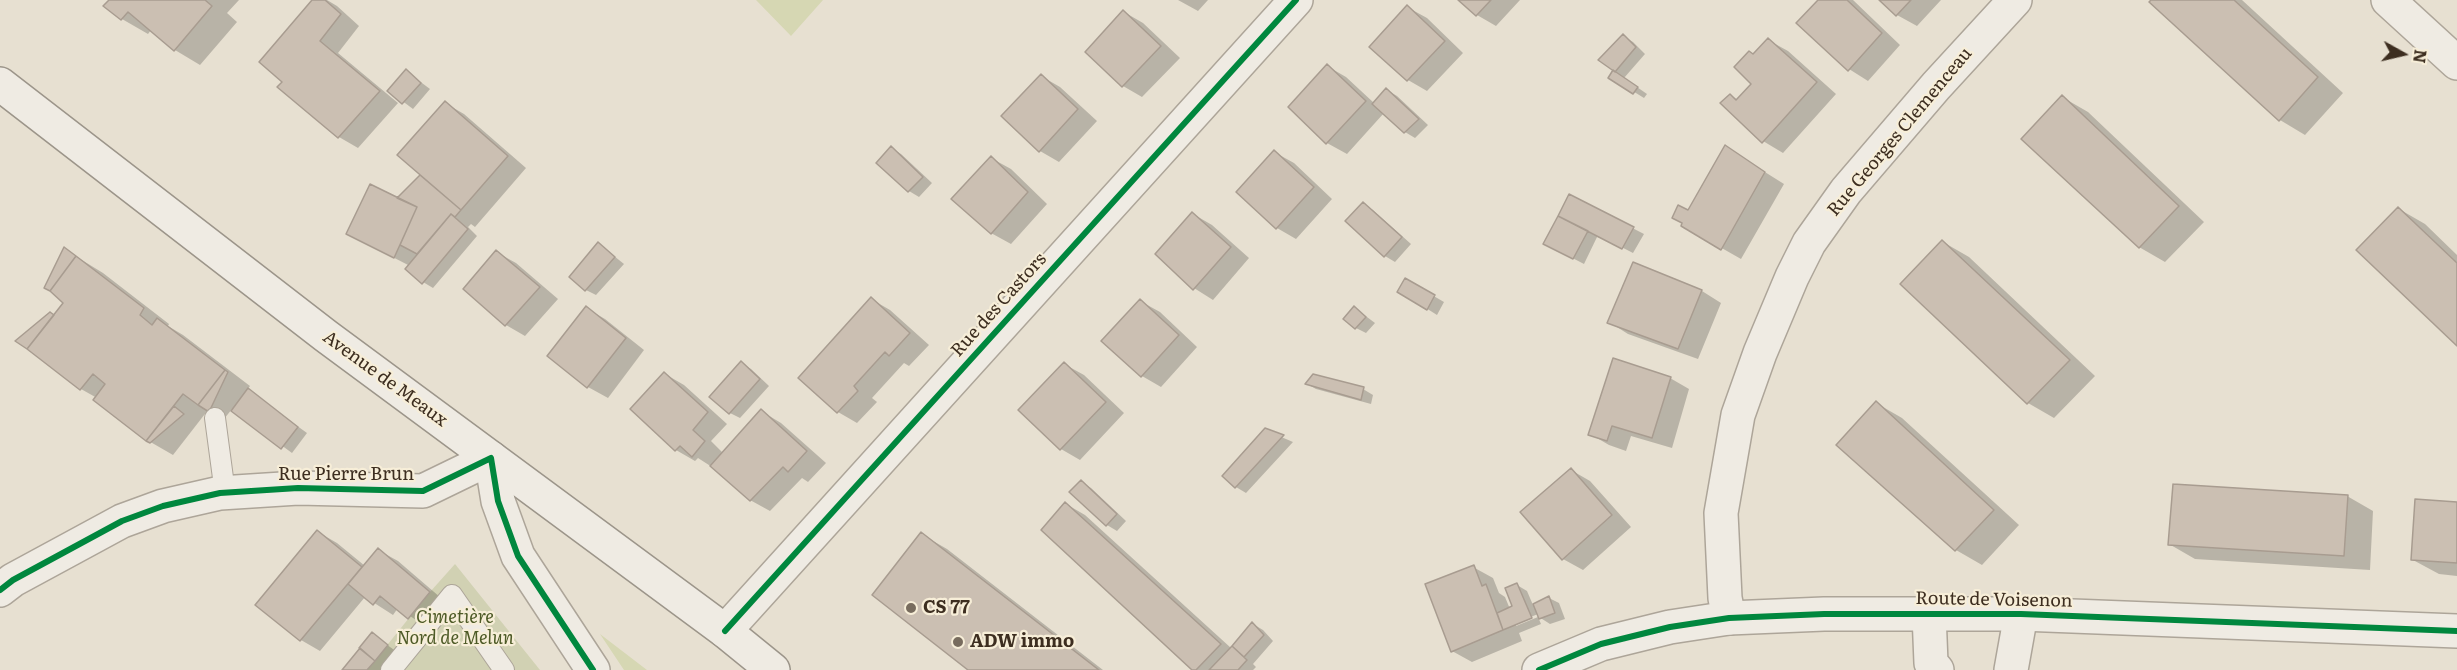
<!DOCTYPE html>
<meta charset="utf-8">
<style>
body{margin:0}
#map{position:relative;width:2457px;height:670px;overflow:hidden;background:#e7e0d1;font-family:Literata,serif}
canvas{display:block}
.north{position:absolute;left:2373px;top:24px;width:60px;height:60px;-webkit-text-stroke:4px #f7eed8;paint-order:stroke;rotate:98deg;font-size:16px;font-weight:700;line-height:24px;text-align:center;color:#3d2e20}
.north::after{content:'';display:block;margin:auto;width:21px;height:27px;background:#3d2e20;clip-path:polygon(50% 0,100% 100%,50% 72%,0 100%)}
</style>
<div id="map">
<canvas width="2457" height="670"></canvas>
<div class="north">N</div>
</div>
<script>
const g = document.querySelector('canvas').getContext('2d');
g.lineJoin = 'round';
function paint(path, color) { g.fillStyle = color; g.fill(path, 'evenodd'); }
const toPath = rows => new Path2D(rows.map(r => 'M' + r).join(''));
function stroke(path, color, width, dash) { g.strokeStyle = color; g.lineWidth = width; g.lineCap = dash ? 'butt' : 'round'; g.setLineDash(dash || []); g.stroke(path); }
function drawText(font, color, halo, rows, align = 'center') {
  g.font = font + ' Literata,serif'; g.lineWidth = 4.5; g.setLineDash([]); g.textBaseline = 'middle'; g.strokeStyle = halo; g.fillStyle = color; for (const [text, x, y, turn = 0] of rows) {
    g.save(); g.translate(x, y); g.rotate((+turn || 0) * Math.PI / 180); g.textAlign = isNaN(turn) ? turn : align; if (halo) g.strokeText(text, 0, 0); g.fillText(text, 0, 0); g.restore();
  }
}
paint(toPath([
 [756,0,823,0,791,36],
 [600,634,647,670,624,670]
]), '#d6d7b3');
paint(toPath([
 [455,564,540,670,367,670,430,592]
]), '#d1d1b3');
paint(toPath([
 [111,0,239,0,227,13,237,22,200,65,175,50,151,30,148,34,122,19,106,6],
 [313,0,327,0,337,6,359,26,338,53,398,103,358,148,339,137,284,82],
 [1178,0,1208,0,1198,11],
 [1460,0,1520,0,1496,26,1477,15],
 [1820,0,1853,0,1900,45,1868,81,1849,69],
 [1881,0,1941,0,1917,26,1897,15],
 [2153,0,2242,0,2343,93,2305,135,2280,120],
 [1407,7,1427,18,1463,53,1427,91,1408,80],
 [1124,12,1143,23,1180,58,1142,97,1123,86,1087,52],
 [1623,36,1633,42,1645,54,1624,78,1647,94,1644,98,1610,77],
 [1768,40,1788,51,1836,94,1783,153,1763,141,1730,95,1738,100,1753,84,1754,55],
 [1327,66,1346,77,1374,103,1387,90,1397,96,1428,125,1415,138,1405,132,1384,113,1347,154,1327,143,1290,107],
 [406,71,430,89,413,109,389,91],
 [1041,76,1060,87,1097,121,1059,162,1040,151,1003,116],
 [2062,97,2088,112,2204,222,2165,262,2139,247],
 [445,103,464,114,526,168,475,227,471,224,468,227,477,236,433,288,423,282,410,266,348,234,398,200,422,175],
 [1725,147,1784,184,1741,259,1683,226],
 [891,148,901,154,932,183,919,197,909,191,878,162],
 [1274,152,1294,163,1332,199,1296,239,1277,228],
 [991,158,1011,169,1047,204,1011,244,991,233],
 [1570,196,1644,234,1633,253,1598,235,1584,264,1555,249],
 [1363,204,1373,210,1411,244,1395,262,1385,256,1348,221],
 [2399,209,2425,224,2457,255,2457,344],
 [1193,214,1212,225,1249,258,1213,300,1194,288],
 [1943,242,1969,257,2095,376,2054,418,2028,403,1902,284],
 [599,244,624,264,596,295,586,290],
 [64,249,103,273,169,324,168,326,183,335,250,386,247,390,307,433,292,453,232,409,224,419,208,410,173,455,147,440,95,400,97,398,81,389,18,341,55,316,65,302],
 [496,252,516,263,558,299,525,336,506,325,465,289],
 [1634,263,1702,291,1721,303,1698,359,1628,334,1609,322],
 [1406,280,1444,302,1437,315,1399,291],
 [871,299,890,310,929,345,909,366,904,363,872,398,877,402,857,423,838,412,800,377],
 [1140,301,1160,312,1197,347,1161,387,1142,376,1103,341],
 [586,308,605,319,644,350,608,398,588,387,549,355],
 [1355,308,1375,323,1366,333,1356,328],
 [741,363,751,369,769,386,740,418,730,413],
 [1064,364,1084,375,1124,413,1080,460,1061,449],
 [665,374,684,385,727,424,711,441,723,453,761,411,781,423,826,463,808,482,802,478,770,511,750,500,712,467,698,458,695,461,676,450],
 [1670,378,1689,389,1672,448,1631,436,1626,451,1609,445,1590,434],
 [1307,384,1363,389,1373,395,1371,404,1316,389],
 [1876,403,1902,418,2019,525,1982,565,1956,550,1838,445],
 [1265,430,1293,442,1246,493,1236,487],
 [1571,470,1590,481,1631,527,1583,570,1563,559],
 [1081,482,1091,488,1126,521,1117,531,1107,525],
 [2347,496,2373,511,2370,570,2195,559,2169,544],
 [2457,503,2457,576,2439,574,2413,560],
 [1066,504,1085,515,1231,648,1253,624,1263,630,1273,641,1253,664,1256,667,1253,670,1194,670],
 [318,532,337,543,365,566,378,550,398,561,448,604,428,628,398,608,393,615,365,597,320,651,301,640,257,604],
 [921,534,947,549,1103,670,970,670],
 [1473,567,1493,578,1499,593,1505,597,1510,609,1514,607,1517,585,1527,591,1533,605,1549,598,1559,603,1565,619,1550,624,1539,617,1538,614,1516,623,1516,626,1538,617,1541,624,1519,633,1522,641,1472,662,1452,651],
 [372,634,397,652,382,670,343,670]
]), '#0003');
const building = toPath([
 [109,0,205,0,212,6,174,51,128,12,121,20,103,6,109,0],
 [312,0,325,0,341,14,320,41,380,91,338,138,277,87,282,82,259,62,312,0],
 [1458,0,1491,0,1476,16,1458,0],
 [1818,0,1847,0,1882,33,1848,71,1796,23,1818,0],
 [1879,0,1911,0,1896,16,1879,0],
 [2151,0,2234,0,2318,77,2279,121,2149,2,2151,0],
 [1407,5,1445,41,1407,81,1369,47,1407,5],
 [1123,10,1161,46,1122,87,1085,52,1123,10],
 [1623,34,1636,47,1615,72,1598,60,1623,34],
 [1768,38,1817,82,1762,143,1720,103,1730,94,1736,100,1751,84,1734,67,1749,51,1753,54,1768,38],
 [1327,64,1366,101,1326,144,1288,107,1327,64],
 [406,69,421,83,402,104,387,91,406,69],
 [1613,70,1638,87,1633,94,1608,78,1613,70],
 [1041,74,1078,109,1039,152,1001,116,1041,74],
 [1386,88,1419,119,1404,133,1372,104,1386,88],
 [2062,95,2179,206,2139,248,2021,139,2062,95],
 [445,101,508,156,461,210,397,155,445,101],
 [1725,145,1765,172,1721,250,1681,226,1682,223,1672,218,1678,205,1688,210,1725,145],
 [891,146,923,177,908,192,876,163,891,146],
 [1274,150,1314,187,1276,229,1236,192,1274,150],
 [991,156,1028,192,991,234,951,199,991,156],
 [420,175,461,210,455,217,451,214,417,254,400,245,417,207,397,198,420,175],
 [370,184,417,207,394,258,346,234,370,184],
 [1569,194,1634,227,1622,249,1558,216,1569,194],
 [1363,202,1402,237,1384,257,1345,221,1363,202],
 [2398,207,2457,263,2457,346,2356,250,2398,207],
 [1192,212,1231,247,1193,290,1155,254,1192,212],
 [451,214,468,229,422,284,405,269,451,214],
 [1558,216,1588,231,1573,259,1543,244,1558,216],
 [1942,240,2070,360,2027,404,1900,284,1942,240],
 [598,242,615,257,585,291,569,277,598,242],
 [64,247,76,256,50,291,44,288,64,247],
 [496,250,540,287,505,326,463,289,496,250],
 [76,256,144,308,140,315,152,325,157,318,225,370,198,405,183,394,146,441,93,400,105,384,93,374,80,390,27,349,63,303,50,291,76,256],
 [1633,262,1702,290,1678,349,1607,323,1633,262],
 [1405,278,1435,295,1427,310,1397,292,1405,278],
 [871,297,910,333,889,356,885,352,854,386,858,391,837,413,798,378,871,297],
 [1140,299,1179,335,1141,377,1101,341,1140,299],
 [586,306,626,338,587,388,547,356,586,306],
 [1354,306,1366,317,1355,329,1343,319,1354,306],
 [50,312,54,315,27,349,15,341,50,312],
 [1613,358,1671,377,1652,438,1612,426,1607,441,1588,435,1613,358],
 [741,361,760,379,729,414,709,397,741,361],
 [1064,362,1106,402,1060,450,1018,410,1064,362],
 [225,370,228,372,209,412,198,405,225,370],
 [664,372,708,412,693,430,705,441,692,457,680,446,675,451,630,409,664,372],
 [1313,374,1364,387,1361,400,1305,384,1313,374],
 [248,388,298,427,281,449,231,411,248,388],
 [1876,401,1994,510,1955,551,1836,445,1876,401],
 [174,406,184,414,150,443,146,441,174,406],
 [761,409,807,451,788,472,783,467,750,501,710,466,761,409],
 [1265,428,1284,435,1235,488,1222,476,1265,428],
 [1571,468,1612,515,1562,560,1520,512,1571,468],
 [1081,480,1117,514,1106,526,1069,492,1081,480],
 [2173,484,2348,495,2344,556,2168,545,2173,484],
 [2415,499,2457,502,2457,563,2411,560,2415,499],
 [1065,502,1221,644,1196,670,1192,670,1041,530,1065,502],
 [317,530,362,567,300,641,255,605,317,530],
 [921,532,1099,670,968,670,872,595,921,532],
 [378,548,430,592,408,619,380,596,373,605,348,584,378,548],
 [1474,565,1482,586,1486,584,1503,630,1451,652,1425,584,1474,565],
 [1517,583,1532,618,1503,630,1497,613,1512,606,1505,588,1517,583],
 [1549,596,1555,613,1539,619,1533,604,1549,596],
 [1252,622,1264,635,1244,657,1232,646,1252,622],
 [372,632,388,645,375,661,359,648,372,632],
 [1232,646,1247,660,1238,670,1209,670,1232,646],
 [360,648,375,661,367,670,342,670,360,648]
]);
paint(building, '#cbbfb2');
stroke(building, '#a89c90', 1.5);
const service = toPath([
 [215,418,225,493],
 [391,670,452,595,504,670]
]);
const minor = toPath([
 [2388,0,2457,63],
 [0,590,13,580,122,521,163,506,220,493,298,488,423,491,491,458,498,501,518,556,593,670],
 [1929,614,1931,663,1937,670],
 [1729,618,1725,598,1721,513,1738,415,1760,353,1792,277,1809,243,1846,191,1936,86,2015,0],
 [725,631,1296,0],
 [2011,670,2021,614]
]);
const tertiary = toPath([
 [1539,670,1601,644,1670,627,1729,618,1824,614,2021,614,2457,631]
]);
const secondary = toPath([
 [0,84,326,336,725,631,773,670]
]);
stroke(service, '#ada599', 22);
stroke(minor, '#ada599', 36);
stroke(tertiary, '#ada599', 36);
stroke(secondary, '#9c958a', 36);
stroke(service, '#efebe3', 20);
stroke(minor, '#efebe3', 33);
stroke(tertiary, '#efebe3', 33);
stroke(secondary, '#efebe3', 33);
stroke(toPath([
 [0,590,13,580,122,521,163,506,220,493,298,488,423,491,491,458,498,501,518,556,593,670],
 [725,631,1296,0],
 [1539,670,1601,644,1670,627,1729,618,1824,614,2021,614,2457,631]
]), '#00873e', 6);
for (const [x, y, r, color] of [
 [911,608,6,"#786c5e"],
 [958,642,6,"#786c5e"]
]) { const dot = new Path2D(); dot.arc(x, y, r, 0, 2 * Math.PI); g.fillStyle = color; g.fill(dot); stroke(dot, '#f7eed8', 2); }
drawText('18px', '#3d2e20', '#f7eed8', [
 ["Rue Georges Clemenceau",1900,132,-50],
 ["Rue des Castors",999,305,-48],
 ["Avenue de Meaux",385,379,36],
 ["Rue Pierre Brun",346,475],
 ["Route de Voisenon",1994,600,1]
]);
drawText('bold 18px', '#3d2e20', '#f7eed8', [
 ["CS 77",923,608],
 ["ADW immo",970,642]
], 'left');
drawText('italic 18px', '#4d5a26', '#f7eed8', [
 ["Cimetière",455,618],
 ["Nord de Melun",455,639]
]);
</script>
